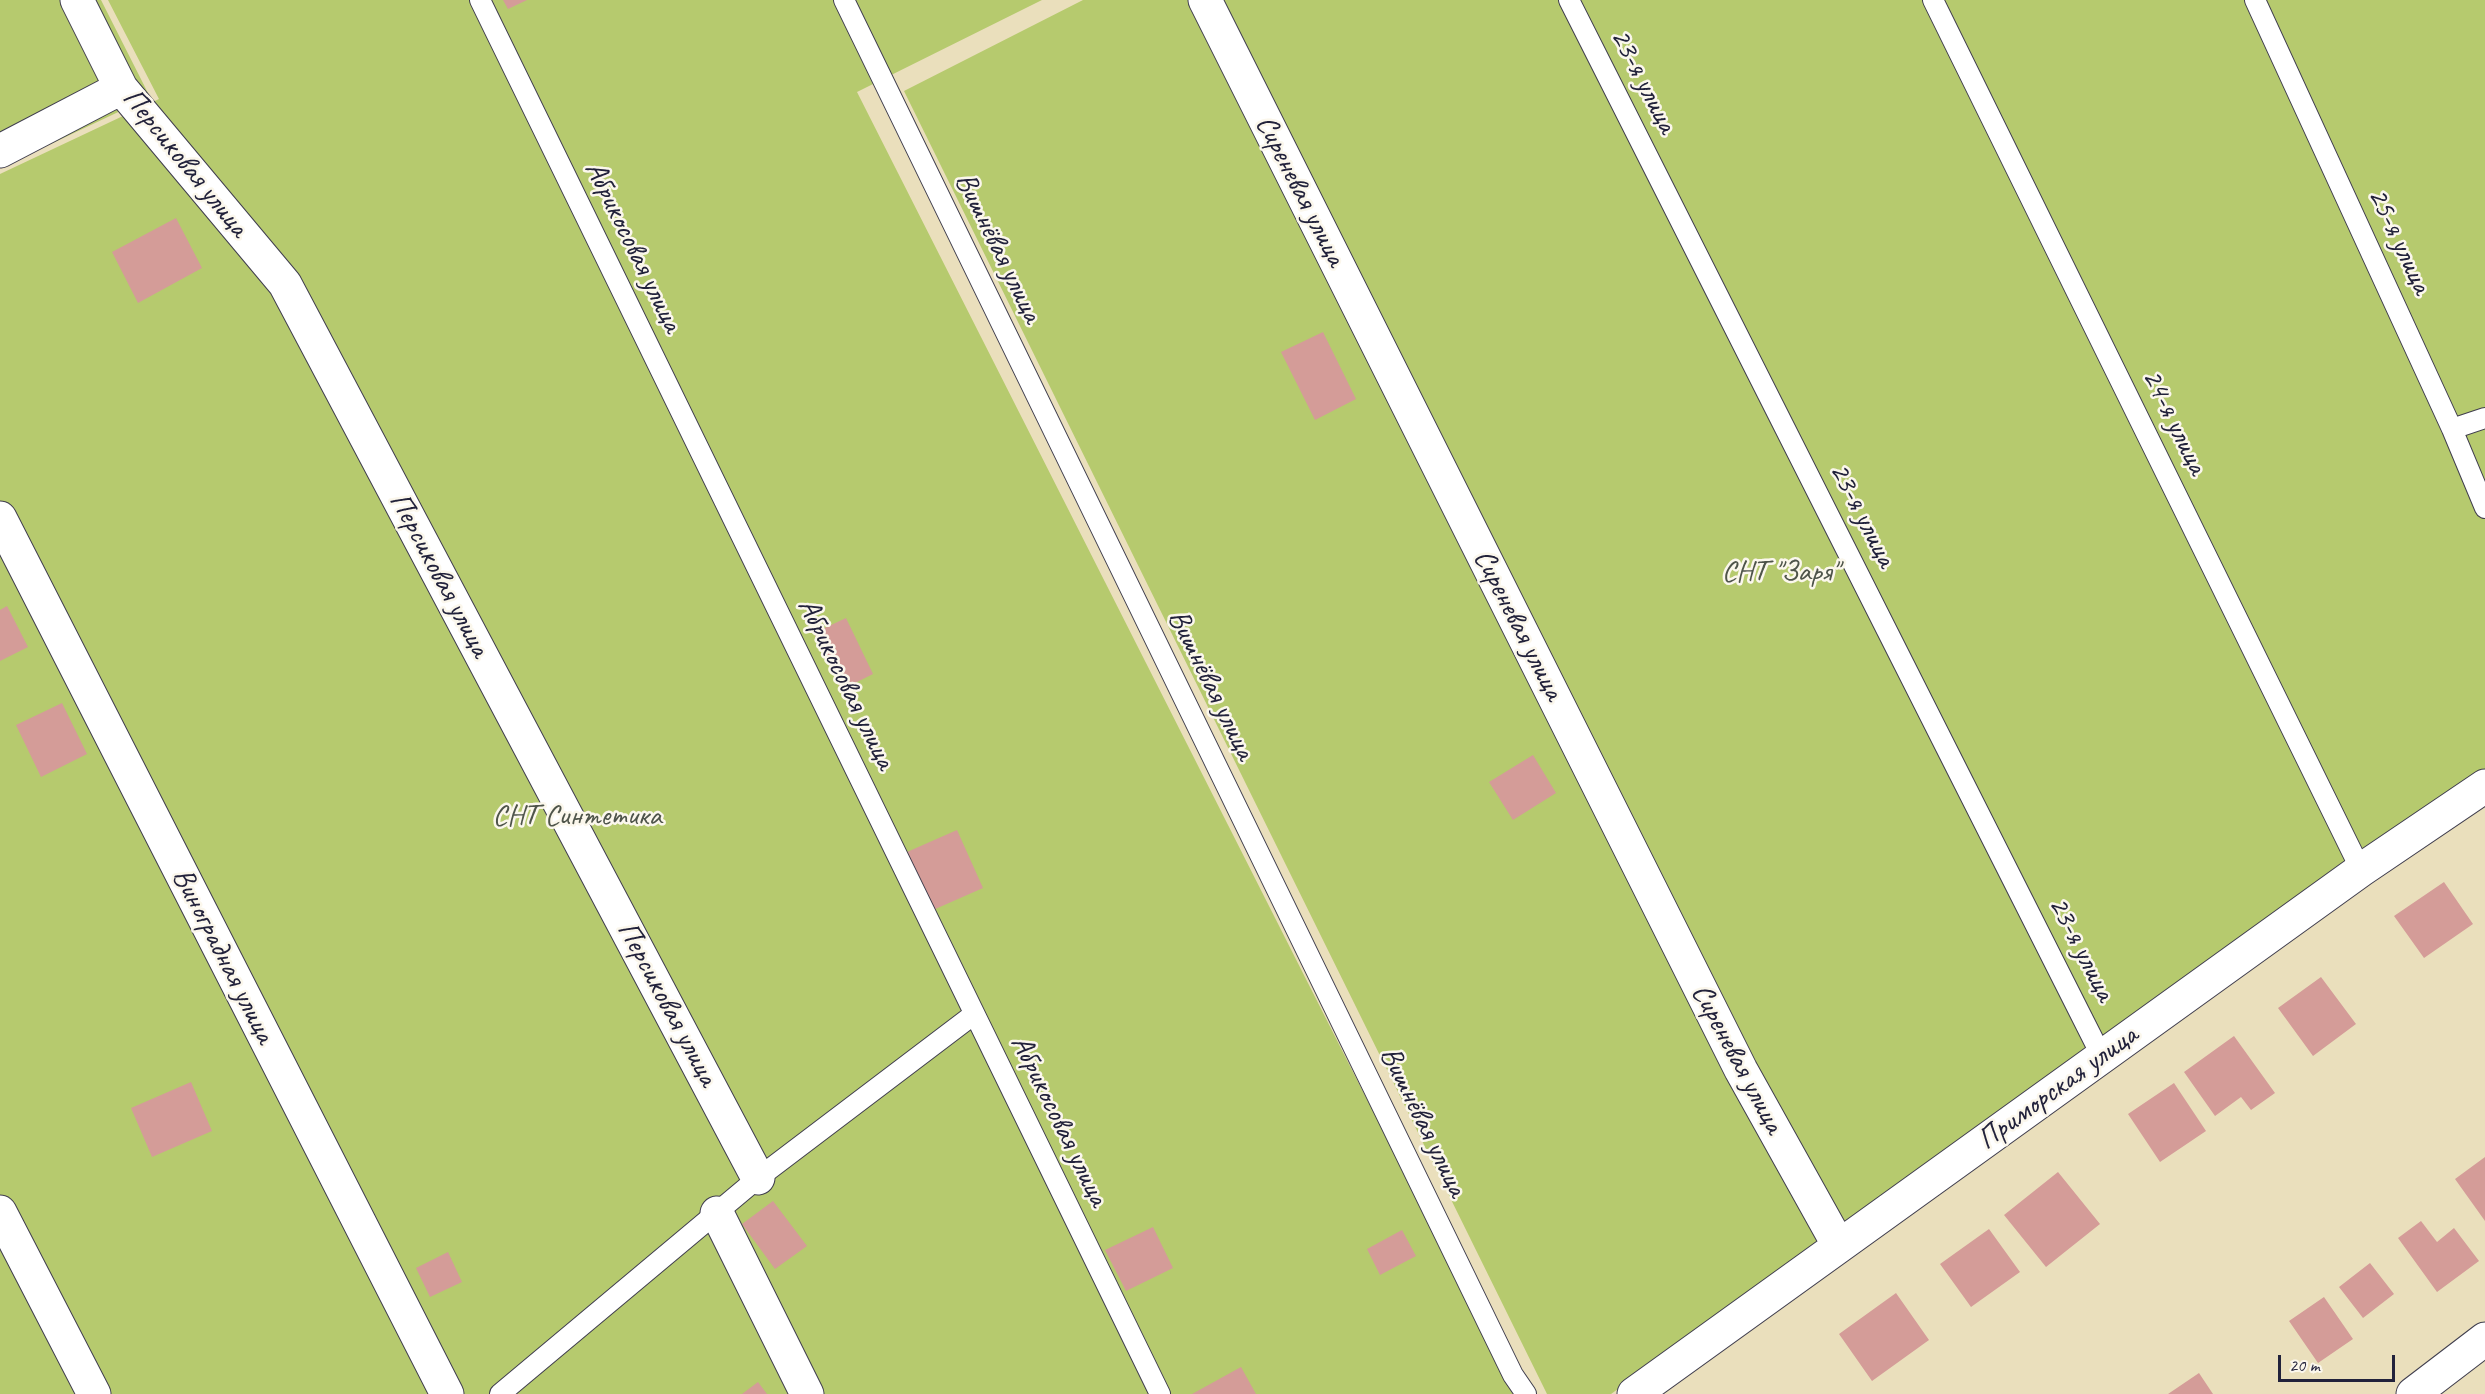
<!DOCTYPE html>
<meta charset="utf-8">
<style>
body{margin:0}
#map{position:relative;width:2485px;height:1394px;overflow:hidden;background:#eadfbc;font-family:Caveat,sans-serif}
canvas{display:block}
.scale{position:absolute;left:2278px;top:1355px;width:117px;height:27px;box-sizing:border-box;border:3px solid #22223b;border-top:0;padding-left:8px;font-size:18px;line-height:21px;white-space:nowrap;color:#22223b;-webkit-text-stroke:4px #fbf7ec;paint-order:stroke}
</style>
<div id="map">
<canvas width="2485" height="1394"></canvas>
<div class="scale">20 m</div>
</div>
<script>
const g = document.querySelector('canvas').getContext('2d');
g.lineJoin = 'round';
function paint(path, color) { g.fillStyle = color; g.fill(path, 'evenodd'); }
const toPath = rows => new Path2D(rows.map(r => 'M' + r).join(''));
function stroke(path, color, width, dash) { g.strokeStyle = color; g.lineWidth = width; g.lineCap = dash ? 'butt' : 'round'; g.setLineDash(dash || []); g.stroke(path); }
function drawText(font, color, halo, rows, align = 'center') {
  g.font = font + ' Caveat,sans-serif'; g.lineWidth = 5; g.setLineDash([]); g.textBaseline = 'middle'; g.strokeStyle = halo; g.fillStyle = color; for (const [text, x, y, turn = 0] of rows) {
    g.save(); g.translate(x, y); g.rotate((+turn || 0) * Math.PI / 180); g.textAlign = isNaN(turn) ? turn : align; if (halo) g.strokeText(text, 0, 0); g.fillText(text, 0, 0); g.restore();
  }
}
paint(toPath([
 [0,0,101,0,150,97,0,168],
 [108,0,1042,0,857,92,1516,1394,0,1394,0,174,159,99],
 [1083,0,2485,0,2485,771,1611,1394,1547,1394,904,91]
]), '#b6ca6e');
paint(toPath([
 [503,0,527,0,508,9],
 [176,218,202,268,138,303,112,252],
 [1323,332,1356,399,1315,420,1281,352],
 [7,606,28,647,0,661,0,610],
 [846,618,873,674,841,690,814,633],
 [62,703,87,754,41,777,16,725],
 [1533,755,1556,793,1513,820,1489,782],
 [957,830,983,888,933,910,907,852],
 [2444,882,2473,924,2424,958,2394,916],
 [2321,977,2356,1024,2313,1056,2278,1008],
 [2234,1036,2275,1093,2251,1110,2241,1097,2215,1116,2184,1072],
 [191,1082,212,1131,152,1157,131,1108],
 [2174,1083,2206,1131,2160,1162,2128,1114],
 [2485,1157,2485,1221,2455,1179],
 [2058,1172,2100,1224,2046,1267,2004,1215],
 [773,1201,807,1246,775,1269,742,1224],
 [2421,1221,2437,1242,2454,1228,2479,1261,2437,1292,2398,1238],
 [1153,1227,1173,1268,1126,1291,1105,1250],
 [1989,1229,2020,1272,1971,1307,1940,1264],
 [1402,1230,1416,1256,1380,1275,1367,1249],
 [448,1252,462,1282,430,1297,416,1268],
 [2370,1263,2394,1294,2363,1318,2339,1287],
 [1896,1293,1929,1340,1872,1381,1839,1334],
 [2324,1297,2353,1339,2318,1363,2289,1321],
 [1241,1367,1256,1394,1192,1394],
 [2199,1373,2213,1394,2168,1394],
 [758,1382,767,1394,742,1394]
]), '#d49c98');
const service = toPath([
 [480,0,1160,1394],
 [844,0,1513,1375,1526,1394],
 [1569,0,2102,1057],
 [1933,0,2361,870],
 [2255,0,2452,429,2485,508],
 [2452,429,2485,418],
 [500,1394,758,1178,973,1015]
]);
const minor = toPath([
 [77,0,121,88,285,284,758,1178],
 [1205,0,1741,1070,1839,1246],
 [0,151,121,88],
 [0,518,447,1394],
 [0,1212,94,1394],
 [717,1213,807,1394],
 [1634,1394,2361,870,2485,786],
 [2413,1394,2485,1339]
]);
stroke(service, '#403e4e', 22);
stroke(minor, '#403e4e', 35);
stroke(service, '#fff', 20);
stroke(minor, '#fff', 33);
drawText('30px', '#22223b', '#fbf7ec', [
 ["23-я улица",1643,81,63],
 ["Персиковая улица",185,163,51],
 ["Сиреневая улица",1300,191,63],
 ["25-я улица",2399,241,65],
 ["Абрикосовая улица",633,247,64],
 ["Вишнёвая улица",998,248,64],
 ["24-я улица",2174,422,64],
 ["23-я улица",1862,515,63],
 ["Персиковая улица",439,575,62],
 ["Сиреневая улица",1518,625,63],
 ["Абрикосовая улица",846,684,64],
 ["Вишнёвая улица",1211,685,64],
 ["23-я улица",2081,949,63],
 ["Виноградная улица",223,956,63],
 ["Персиковая улица",667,1004,62],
 ["Сиреневая улица",1737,1059,62],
 ["Приморская улица",2058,1088,-36],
 ["Абрикосовая улица",1059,1121,64],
 ["Вишнёвая улица",1423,1122,64]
]);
drawText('30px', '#4e544a', '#fbf7ec', [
 ["СНТ \"Заря\"",1780,572],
 ["СНТ Синтетика",577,816]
]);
</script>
